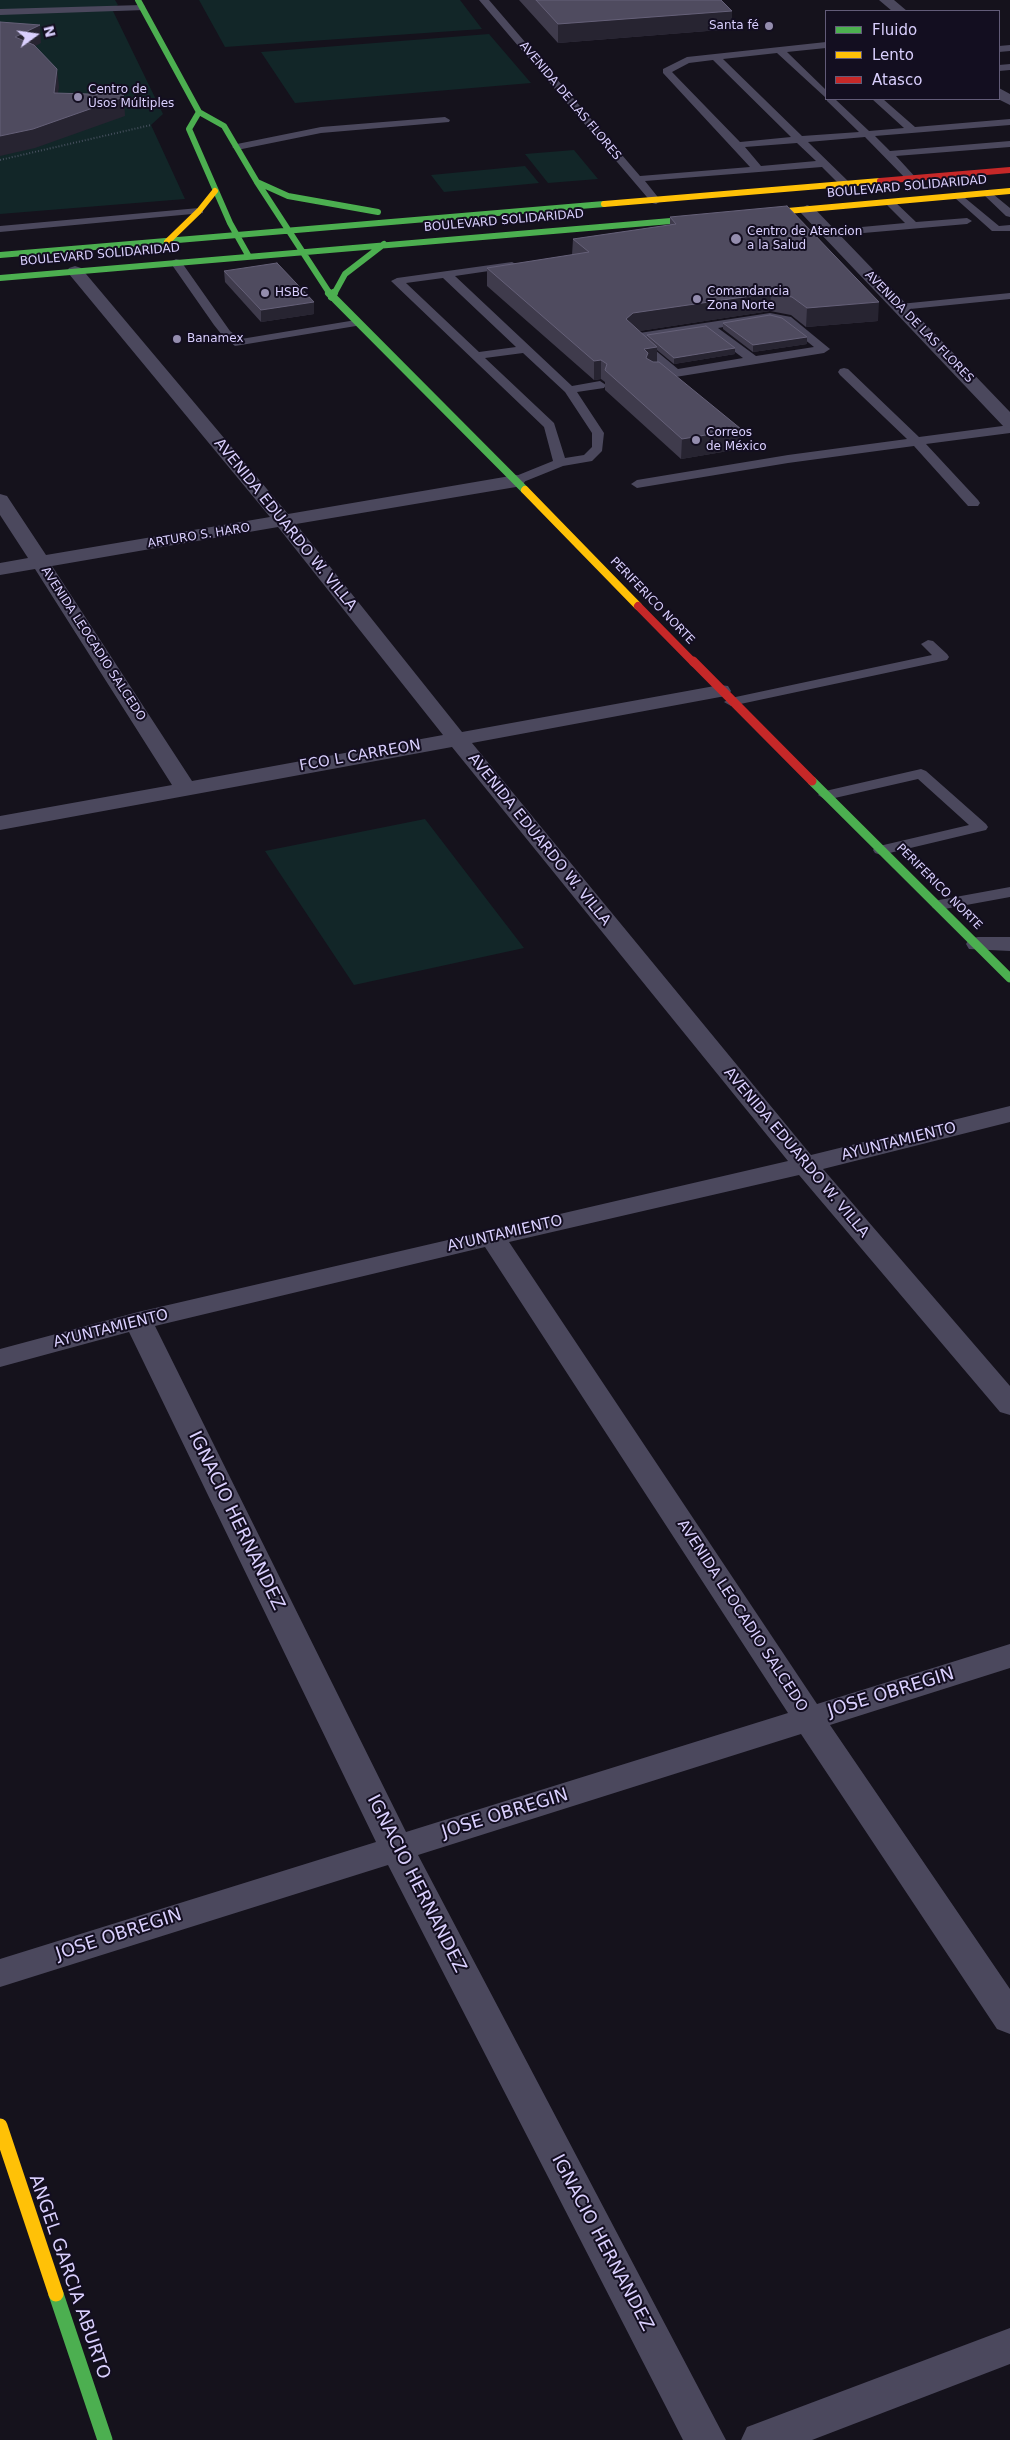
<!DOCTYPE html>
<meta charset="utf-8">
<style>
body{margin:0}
#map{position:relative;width:1010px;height:2440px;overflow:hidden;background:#15121c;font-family:"DejaVu Sans",sans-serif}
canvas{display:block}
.legend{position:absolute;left:825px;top:10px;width:175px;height:90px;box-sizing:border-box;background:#130e20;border:1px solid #625b78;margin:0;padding:6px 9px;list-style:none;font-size:15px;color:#d9cffd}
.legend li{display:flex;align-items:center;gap:10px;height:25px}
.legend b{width:25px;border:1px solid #625b78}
.north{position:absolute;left:10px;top:10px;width:50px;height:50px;-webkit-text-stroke:4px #130e20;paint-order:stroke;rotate:76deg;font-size:14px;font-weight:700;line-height:20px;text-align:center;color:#d9cffd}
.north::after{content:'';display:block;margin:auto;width:18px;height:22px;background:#d9cffd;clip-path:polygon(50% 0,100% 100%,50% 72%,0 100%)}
</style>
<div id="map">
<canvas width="1010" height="2440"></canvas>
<ul class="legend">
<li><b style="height:6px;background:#4caf50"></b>Fluido</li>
<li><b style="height:6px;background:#ffc107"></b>Lento</li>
<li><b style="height:6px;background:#c62828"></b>Atasco</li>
</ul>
<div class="north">N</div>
</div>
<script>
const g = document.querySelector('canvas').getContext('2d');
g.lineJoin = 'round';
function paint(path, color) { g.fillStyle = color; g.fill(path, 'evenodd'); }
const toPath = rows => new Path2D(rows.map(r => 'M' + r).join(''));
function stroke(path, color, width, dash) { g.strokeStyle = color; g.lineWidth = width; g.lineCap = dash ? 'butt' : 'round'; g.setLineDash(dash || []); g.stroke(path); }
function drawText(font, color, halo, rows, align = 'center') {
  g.font = font + ' "DejaVu Sans",sans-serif'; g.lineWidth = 4; g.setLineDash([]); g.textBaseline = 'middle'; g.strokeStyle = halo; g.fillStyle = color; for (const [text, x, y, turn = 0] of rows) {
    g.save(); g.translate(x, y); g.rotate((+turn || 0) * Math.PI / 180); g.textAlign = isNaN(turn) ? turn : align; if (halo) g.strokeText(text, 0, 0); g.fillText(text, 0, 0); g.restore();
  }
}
paint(toPath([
 [0,0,115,0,118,5,112,9,163,114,151,125,185,199,0,214],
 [199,0,460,0,482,29,225,47],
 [489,34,531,83,295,103,261,52],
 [574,150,598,179,548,183,525,154],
 [525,166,539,183,444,192,431,175],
 [425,819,524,948,354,985,265,851]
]), '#122628');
stroke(toPath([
 [0,160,151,125]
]), '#454f5d', 2, [1, 2]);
paint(toPath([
 [479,0,489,0,640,176,750,167,663,73,663,69,687,57,826,42,826,48,787,52,826,90,826,99,835,99,869,131,904,128,872,99,883,99,915,127,1010,119,1010,125,875,136,890,151,1010,141,1010,147,896,156,917,179,912,182,908,181,865,137,808,142,850,183,850,187,842,187,822,167,645,181,661,201,656,204,652,203,479,0],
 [777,53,826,98,827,101,859,132,802,136,723,59,777,53],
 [713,60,791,137,740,142,672,72,689,63,713,60],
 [797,143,816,161,761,166,745,147,797,143],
 [142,5,145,6,145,10,0,15,0,9,142,5],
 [1010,45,1010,51,999,52,999,46,1010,45],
 [1010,64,1010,70,999,71,999,65,1010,64],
 [445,117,450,120,449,122,321,133,237,150,232,147,237,144,321,127,445,117],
 [988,190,1010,208,1010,217,1006,216,984,195,984,191,988,190],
 [959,193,999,226,1010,225,1010,231,992,231,955,198,954,196,959,193],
 [889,199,893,200,916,222,967,218,972,221,967,224,829,236,824,233,829,230,905,223,884,202,889,199],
 [199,208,203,209,203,213,0,232,0,226,199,208],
 [176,259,180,260,230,331,241,339,356,320,362,323,356,326,235,346,222,335,214,325,170,262,176,259],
 [512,262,518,265,516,267,455,276,572,386,600,381,606,385,604,388,577,392,604,433,602,451,592,461,563,466,516,485,510,481,511,478,553,461,544,427,391,281,397,278,512,262],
 [443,278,516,347,479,352,406,283,443,278],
 [523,353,565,392,592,433,592,447,584,455,565,458,554,423,485,358,523,353],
 [1010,293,1010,299,900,310,894,307,900,304,1010,293],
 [770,313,791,317,830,349,824,353,663,379,657,375,665,371,627,338,633,334,770,313],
 [770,319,783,322,814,347,756,356,718,328,770,319],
 [706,330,743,358,678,369,643,340,706,330],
 [844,368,848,369,919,437,1010,425,1010,433,926,444,978,500,980,503,978,506,968,506,914,446,788,463,637,488,631,484,637,480,788,455,907,439,840,375,838,372,840,369,844,368],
 [928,640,933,641,947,654,949,657,947,660,731,706,724,702,731,698,932,655,921,644,928,640],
 [921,769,926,771,986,824,988,827,986,830,881,855,875,853,873,850,875,847,969,825,918,779,826,800,818,795,821,792,921,769],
 [1010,887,1010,897,939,910,933,908,931,905,933,902,939,900,1010,887]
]), '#4b485d');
paint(toPath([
 [879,0,894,0,907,11,892,11,879,0],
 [999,88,1010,94,1010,105,998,99,999,88],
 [807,205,813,207,1010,412,1010,428,1004,427,801,213,799,210,807,205],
 [75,266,81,268,288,514,516,475,523,477,525,481,523,485,516,487,296,524,462,732,720,685,728,686,731,691,728,696,720,697,472,743,811,1155,1010,1106,1010,1122,823,1169,1010,1386,1010,1415,1000,1412,799,1175,509,1242,817,1704,1010,1644,1010,1668,830,1725,1010,1989,1010,2034,997,2029,801,1734,418,1855,726,2440,683,2440,388,1865,0,1987,0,1959,376,1842,129,1332,0,1367,0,1349,138,1312,788,1161,452,747,0,830,0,816,172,785,35,569,0,575,0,563,28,558,0,515,0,494,7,496,46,555,270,517,69,274,67,271,69,268,75,266],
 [278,527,443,735,192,781,52,566,278,527],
 [485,1247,788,1713,406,1832,155,1326,485,1247],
 [978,937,1010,937,1010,951,969,949,966,944,969,939,978,937],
 [1010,2328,1010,2364,812,2440,741,2440,747,2427,1010,2328]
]), '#4b485d');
stroke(toPath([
 [138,0,199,112,224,126,257,182,330,294],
 [199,112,189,129,230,223,248,255],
 [257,182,288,196,378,212],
 [0,255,604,204],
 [0,278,706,218],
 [334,294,345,274,384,244]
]), '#4caf50', 6);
stroke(toPath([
 [329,293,525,490],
 [332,297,334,293]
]), '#4caf50', 8);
stroke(toPath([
 [812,781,1010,978]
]), '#4caf50', 9);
stroke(toPath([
 [56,2294,105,2440]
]), '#4caf50', 15);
stroke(toPath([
 [604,204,880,181],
 [754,214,1010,191],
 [167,242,199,211,215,191]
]), '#ffc107', 6);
stroke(toPath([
 [525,490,638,606]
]), '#ffc107', 8);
stroke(toPath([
 [0,2126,56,2294]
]), '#ffc107', 15);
stroke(toPath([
 [880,181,1010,170]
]), '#c62828', 6);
stroke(toPath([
 [638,606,694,663]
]), '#c62828', 8);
stroke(toPath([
 [693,661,812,781]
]), '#c62828', 9);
paint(toPath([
 [519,0,721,0,732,11,732,29,558,43],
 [670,217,878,321,806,327,791,315,770,311,639,331,647,338,647,335,735,354,674,364,657,350,657,362,741,429,740,449,681,459,605,390,605,382,601,379,594,380,487,286,487,268,572,255,573,239,670,225],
 [224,271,314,314,261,322,225,282],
 [723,323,807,337,807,344,753,352,723,329]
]), '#3f3b4c');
paint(toPath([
 [732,11,732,29,558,43,558,24],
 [40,25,41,43,17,56,15,37],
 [57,69,59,87,55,112,54,93],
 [124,97,125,116,35,148,0,156,0,136],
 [771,293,770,311,633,332,626,319,633,313],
 [314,302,314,314,261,322,261,310],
 [879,302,878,321,806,327,807,308],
 [807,337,807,344,753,352,753,345],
 [657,347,657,366,646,378,644,349],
 [735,348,735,354,674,364,674,358],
 [601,360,601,379,594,380,594,361],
 [741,429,740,449,681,459,682,439]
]), '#272431');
const building = toPath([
 [536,0,721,0,732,11,558,24,536,0],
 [0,22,40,25,15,37,34,45,57,69,54,93,123,95,124,97,33,129,0,136,0,22],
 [787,206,879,302,807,308,792,297,771,293,633,313,626,319,657,347,644,349,648,353,646,358,653,362,659,362,741,429,682,439,605,370,607,364,601,360,594,361,487,268,589,252,573,239,676,224,670,217,787,206],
 [277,263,314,302,261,310,224,271,277,263],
 [770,315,782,318,807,337,753,345,723,323,770,315],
 [706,326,735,348,674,358,647,335,706,326]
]);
paint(building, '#4f4b5f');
stroke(building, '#656078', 1);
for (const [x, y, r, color] of [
 [769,26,5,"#948dae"],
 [78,97,5,"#948dae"],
 [736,239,6,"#948dae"],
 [265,293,5,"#948dae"],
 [697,299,5,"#948dae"],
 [177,339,5,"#948dae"],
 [696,440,5,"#948dae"]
]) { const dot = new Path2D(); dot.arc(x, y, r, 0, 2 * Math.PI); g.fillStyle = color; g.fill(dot); stroke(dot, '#130e20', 2); }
drawText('12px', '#d9cffd', '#130e20', [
 ["Santa fé",759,26,"right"],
 ["Centro de",88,90],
 ["Usos Múltiples",88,104],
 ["Centro de Atencion",747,232],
 ["a la Salud",747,246],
 ["Comandancia",707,292],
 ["Zona Norte",707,306],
 ["HSBC",275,293],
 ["Banamex",187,339],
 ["Correos",706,433],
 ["de México",706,447]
], 'left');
drawText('12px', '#d9cffd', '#130e20', [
 ["AVENIDA DE LAS FLORES",570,101,50],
 ["BOULEVARD SOLIDARIDAD",907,187,-5],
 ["BOULEVARD SOLIDARIDAD",504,221,-5],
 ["BOULEVARD SOLIDARIDAD",100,255,-5],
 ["AVENIDA DE LAS FLORES",919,327,46],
 ["ARTURO S. HARO",199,536,-9],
 ["PERIFERICO NORTE",652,601,46],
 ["AVENIDA LEOCADIO SALCEDO",93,644,57],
 ["PERIFERICO NORTE",939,887,45]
]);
drawText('15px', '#d9cffd', '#130e20', [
 ["AVENIDA EDUARDO W. VILLA",285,525,51],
 ["FCO L CARREON",360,756,-10],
 ["AVENIDA EDUARDO W. VILLA",539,840,51],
 ["AYUNTAMIENTO",899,1142,-14],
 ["AVENIDA EDUARDO W. VILLA",796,1153,50],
 ["AYUNTAMIENTO",505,1234,-13],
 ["AYUNTAMIENTO",111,1329,-14],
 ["AVENIDA LEOCADIO SALCEDO",742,1616,57]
]);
drawText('18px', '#d9cffd', '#130e20', [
 ["IGNACIO HERNANDEZ",236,1521,64],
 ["JOSE OBREGIN",891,1693,-17],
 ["JOSE OBREGIN",505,1814,-17],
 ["IGNACIO HERNANDEZ",416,1884,63],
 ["JOSE OBREGIN",119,1935,-18],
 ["IGNACIO HERNANDEZ",602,2243,62],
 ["ANGEL GARCIA ABURTO",69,2277,71]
]);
</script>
